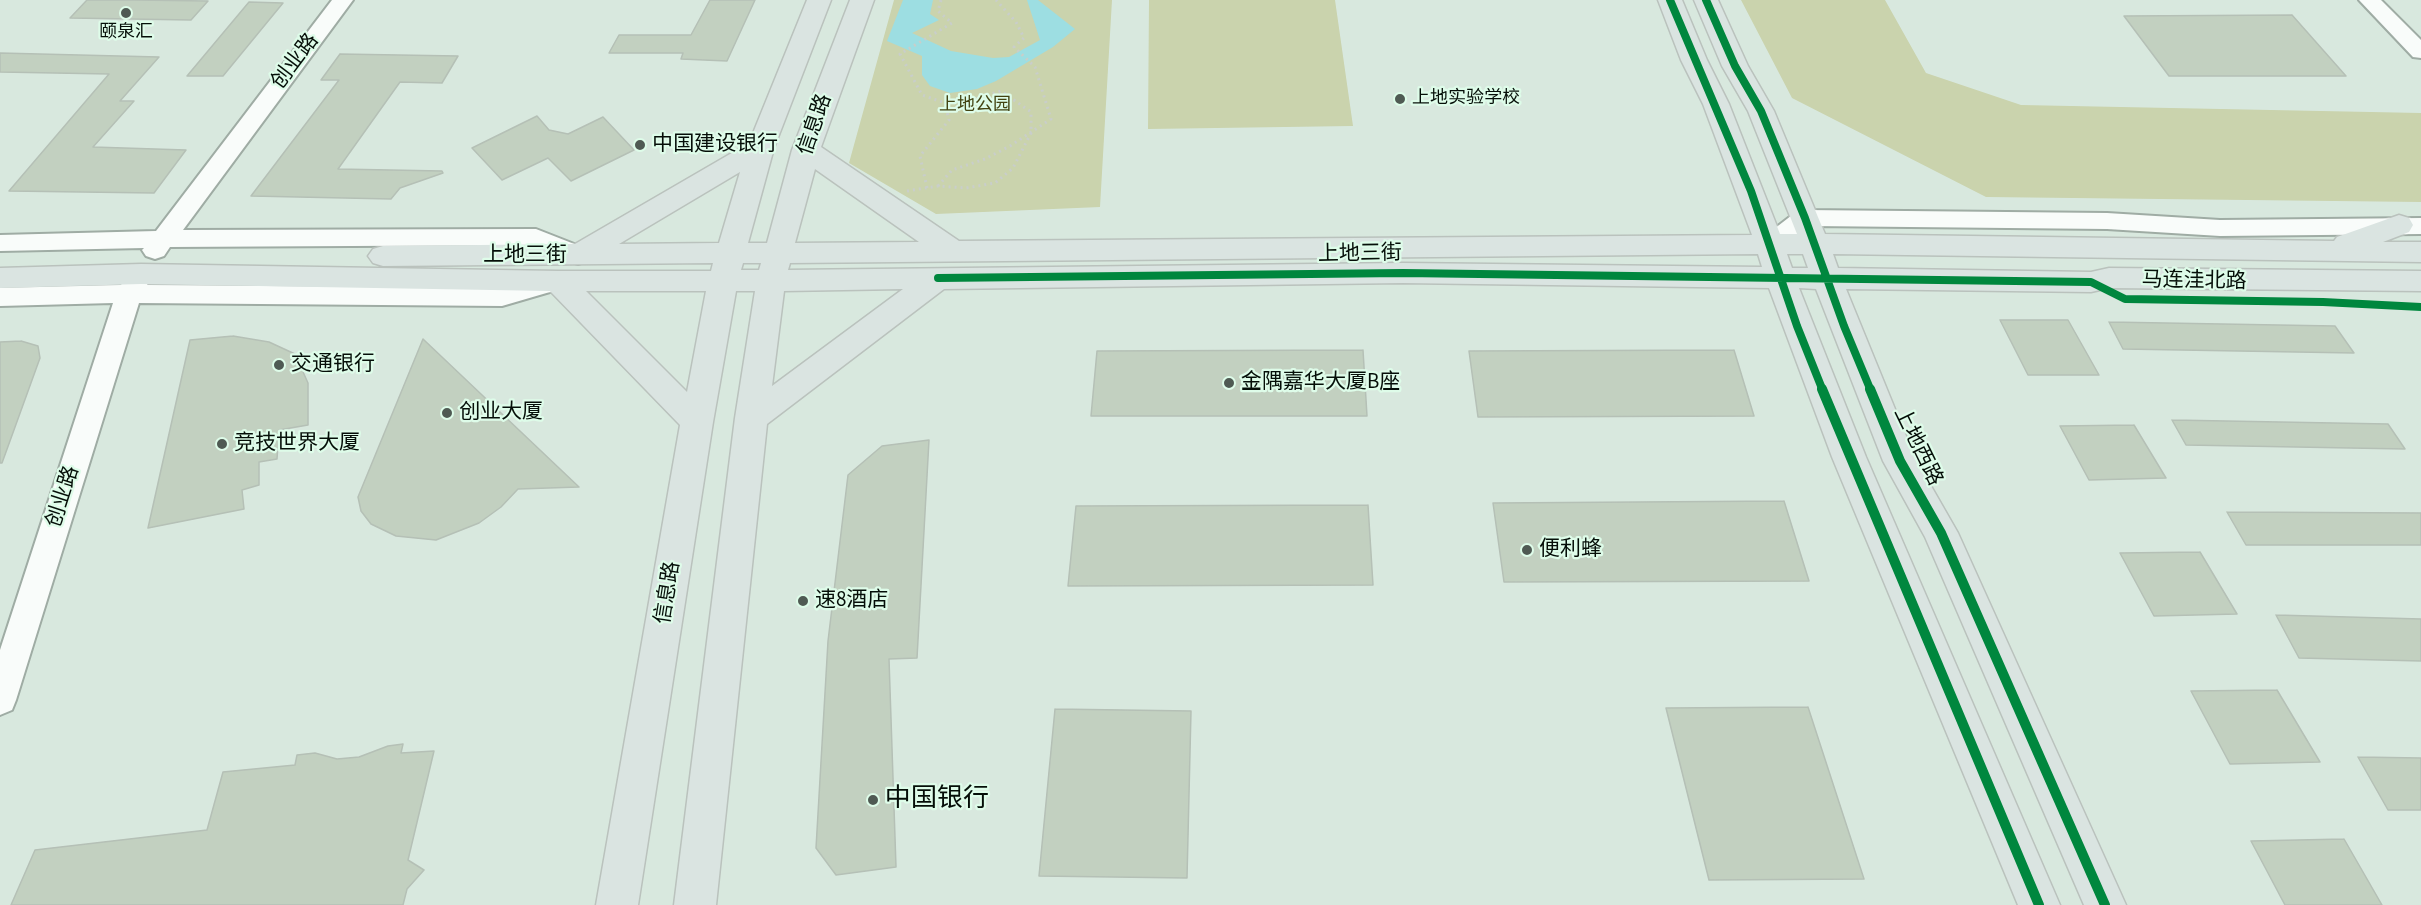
<!DOCTYPE html>
<meta charset="utf-8">
<style>
body{margin:0}
canvas{display:block;background:#d8e8de}
</style>
<canvas width="2421" height="905"></canvas>
<script>
const g = document.querySelector('canvas').getContext('2d');
g.lineJoin = 'round';
function paint(path, color) { g.fillStyle = color; g.fill(path, 'evenodd'); }
const toPath = rows => new Path2D(rows.map(r => 'M' + r).join(''));
function stroke(path, color, width, dash) { g.strokeStyle = color; g.lineWidth = width; g.lineCap = dash ? 'butt' : 'round'; g.setLineDash(dash || []); g.stroke(path); }
function drawText(font, color, halo, rows, align = 'center') {
  g.font = font + ' "Source Sans 3","Noto Sans SC",sans-serif'; g.lineWidth = 4.5; g.setLineDash([]); g.textBaseline = 'middle'; g.strokeStyle = halo; g.fillStyle = color; for (const [text, x, y, turn = 0] of rows) {
    g.save(); g.translate(x, y); g.rotate((+turn || 0) * Math.PI / 180); g.textAlign = isNaN(turn) ? turn : align; if (halo) g.strokeText(text, 0, 0); g.fillText(text, 0, 0); g.restore();
  }
}
paint(toPath([
 [894,0,1112,0,1100,207,936,214,849,163],
 [1149,0,1335,0,1353,126,1148,129],
 [1741,0,1885,0,1926,73,2021,105,2421,113,2421,202,1986,197,1792,98]
]), '#cad3ad');
paint(toPath([
 [903,0,933,0,930,14,939,20,912,33,951,51,993,58,1009,57,1040,40,1027,0,1038,0,1075,29,1053,47,996,81,977,89,950,93,930,86,922,75,922,56,887,41]
]), '#9ddee2');
const building = toPath([
 [87,0,135,0,208,1,191,20,70,18,87,0],
 [710,0,755,0,727,61,681,59,683,53,609,53,619,35,691,35,710,0],
 [249,2,283,3,223,76,187,76,249,2],
 [2292,15,2346,76,2169,76,2124,16,2292,15],
 [0,53,159,57,120,101,134,101,93,147,186,150,154,193,9,191,109,74,0,72,0,53],
 [340,54,458,56,442,83,400,82,338,169,442,171,443,173,400,188,391,199,251,196,339,80,321,80,340,54],
 [537,116,549,130,568,134,603,117,634,150,571,181,548,158,502,180,472,148,537,116],
 [2000,320,2068,320,2099,375,2028,375,2000,320],
 [2109,322,2335,326,2354,353,2123,349,2109,322],
 [233,336,269,342,295,354,308,383,308,425,279,430,277,459,259,462,259,485,242,490,244,509,148,528,190,340,233,336],
 [423,339,579,487,518,489,501,507,479,523,436,540,396,536,371,524,361,511,358,497,423,339],
 [21,341,38,346,40,358,2,463,0,463,0,342,21,341],
 [1363,350,1367,416,1091,416,1097,351,1363,350],
 [1734,350,1754,416,1478,417,1469,351,1734,350],
 [2172,420,2388,424,2405,449,2186,445,2172,420],
 [2134,425,2166,478,2089,480,2060,426,2134,425],
 [929,440,917,658,889,659,896,867,836,875,816,848,828,641,848,475,882,446,929,440],
 [1784,501,1809,581,1504,582,1493,503,1784,501],
 [1368,505,1373,585,1068,586,1076,506,1368,505],
 [2227,512,2421,513,2421,545,2246,545,2227,512],
 [2200,552,2237,614,2154,616,2120,553,2200,552],
 [2276,615,2421,619,2421,661,2299,658,2276,615],
 [2277,690,2320,762,2230,764,2191,691,2277,690],
 [1808,707,1864,879,1709,880,1666,708,1808,707],
 [1055,709,1191,711,1187,878,1039,876,1055,709],
 [403,744,401,753,434,751,408,860,424,870,407,889,403,905,11,905,35,850,207,830,223,772,295,765,297,755,315,753,337,759,359,757,388,746,403,744],
 [2358,757,2421,758,2421,810,2388,810,2358,757],
 [2344,839,2382,905,2285,905,2251,841,2344,839]
]);
paint(building, '#c2d0c0');
stroke(building, '#b5c0b6', 1.5);
const minor = toPath([
 [332,0,353,0,183,230,536,229,587,249,591,255,587,261,578,264,569,261,533,245,170,247,164,256,155,259,146,256,142,250,144,248,0,251,0,235,156,231,332,0],
 [2359,0,2381,0,2421,40,2421,58,2413,57,2359,0],
 [1805,210,2107,213,2220,220,2421,218,2421,234,2220,236,2107,229,1811,226,1779,251,1770,253,1761,251,1758,245,1761,239,1796,212,1805,210],
 [137,271,146,274,150,280,147,285,502,288,558,272,567,275,571,281,567,287,502,306,139,303,16,700,12,710,0,715,0,650,113,303,0,306,0,288,121,285,128,274,137,271]
]);
const major = toPath([
 [807,0,831,0,774,148,748,243,767,243,792,150,850,0,874,0,821,147,959,241,1752,235,1703,104,1681,60,1658,0,1682,0,1707,60,1729,104,1780,234,1797,234,1748,111,1722,66,1694,0,1718,0,1748,66,1774,111,1825,234,2334,241,2337,237,2399,215,2409,218,2413,225,2409,232,2383,242,2421,242,2421,262,1833,254,1838,268,2091,272,2109,268,2421,271,2421,291,2109,288,2091,292,1846,289,1915,458,1958,533,2126,905,2084,905,1925,537,1883,461,1816,289,1799,288,1866,457,2060,905,2018,905,1832,457,1769,288,1403,283,944,289,767,424,716,905,674,905,735,418,755,291,736,291,713,422,638,905,596,905,680,425,550,291,141,284,0,288,0,268,141,264,558,271,711,271,713,263,383,266,373,263,368,256,373,249,383,246,575,244,749,143,807,0],
 [815,169,919,242,795,243,815,169],
 [740,172,719,243,619,244,740,172],
 [1758,254,1762,267,1403,263,788,270,790,263,1758,254],
 [1787,254,1803,254,1808,268,1792,268,1787,254],
 [743,263,761,263,759,270,741,270,743,263],
 [903,289,772,386,784,291,903,289],
 [586,291,706,291,687,392,586,291]
]);
stroke(minor, '#9faca4', 4);
stroke(major, '#bac2bd', 3);
stroke(toPath([
 [938,186,952,170,985,159,1010,146,1051,119,1035,67,1014,47,1024,38,1016,22,996,0],
 [927,188,920,156,949,120,945,103],
 [907,191,938,186,966,188,995,183,1013,168,1031,133,1031,112,1001,91,976,99,945,103,922,95,900,54,952,23,938,11,941,0]
]), '#c9ceca', 3, [2, 4]);
paint(minor, '#f9fcfa');
paint(major, '#dae4e1');
stroke(toPath([
 [1670,0,1751,191,1797,326,1823,391],
 [1706,0,1735,66,1761,111,1805,218,1844,326,1871,391],
 [938,278,1403,273,2091,282,2125,299,2323,302,2421,307]
]), '#00873e', 8);
stroke(toPath([
 [1822,389,2039,905],
 [1870,389,1900,461,1941,533,2105,905]
]), '#00873e', 10);
for (const [x, y, r, color] of [
 [126,13,6,"#4f5a53"],
 [1400,99,6,"#4f5a53"],
 [640,145,6,"#4f5a53"],
 [279,365,6,"#4f5a53"],
 [1229,383,6,"#4f5a53"],
 [447,413,6,"#4f5a53"],
 [222,444,6,"#4f5a53"],
 [1527,550,6,"#4f5a53"],
 [803,601,6,"#4f5a53"],
 [873,800,6,"#4f5a53"]
]) { const dot = new Path2D(); dot.arc(x, y, r, 0, 2 * Math.PI); g.fillStyle = color; g.fill(dot); stroke(dot, '#defce9', 2); }
drawText('18px', '#050e08', '#defce9', [
 ["颐泉汇",126,33],
 ["上地实验学校",1412,99,"left"]
]);
drawText('18px', '#434312', '#defce9', [
 ["上地公园",975,106]
]);
drawText('21px', '#050e08', '#defce9', [
 ["创业路",296,62,-53],
 ["信息路",816,125,-71],
 ["上地三街",1360,255,-1],
 ["上地三街",525,256],
 ["马连洼北路",2194,282,1],
 ["上地西路",1917,447,64],
 ["创业路",64,497,-72],
 ["信息路",669,593,-81]
]);
drawText('21px', '#050e08', '#defce9', [
 ["中国建设银行",652,145],
 ["交通银行",291,365],
 ["金隅嘉华大厦B座",1241,383],
 ["创业大厦",459,413],
 ["竞技世界大厦",234,444],
 ["便利蜂",1539,550],
 ["速8酒店",815,601]
], 'left');
drawText('26px', '#050e08', '#defce9', [
 ["中国银行",885,800]
], 'left');
</script>
